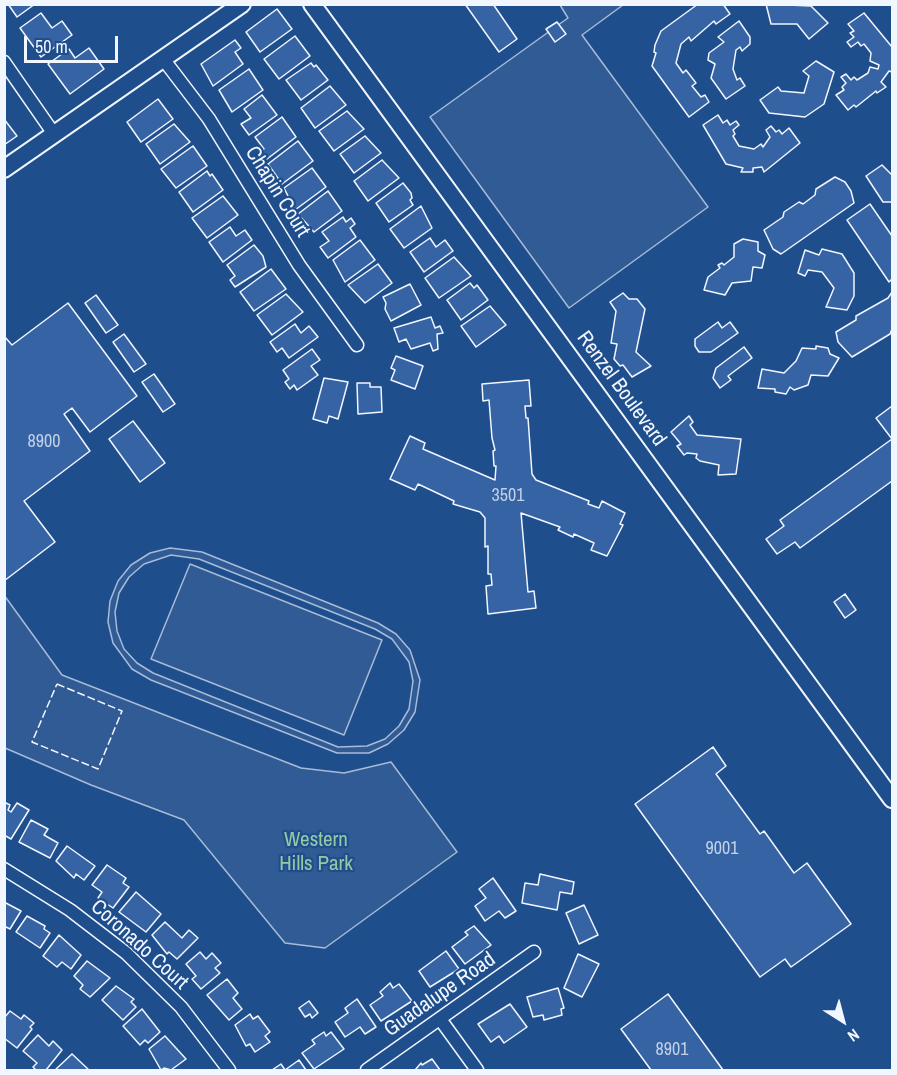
<!DOCTYPE html>
<style>
body{margin:0}
#map{position:relative;width:897px;height:1075px;overflow:hidden;background:#1f4e8c;font-family:"Archivo Narrow",sans-serif}
canvas{display:block}
.frame{position:absolute;inset:0;border:6px solid #f2f6ff;pointer-events:none}
.north{position:absolute;left:813px;top:991px;width:60px;height:60px;-webkit-text-stroke:4px #1f4e8c;paint-order:stroke;rotate:144deg;font-size:16px;font-weight:700;line-height:24px;text-align:center;color:#f2f6ff}
.north::after{content:'';display:block;margin:auto;width:21px;height:27px;background:#f2f6ff;clip-path:polygon(50% 0,100% 100%,50% 72%,0 100%)}
.scale{position:absolute;left:24px;top:36px;width:94px;height:27px;box-sizing:border-box;border:3px solid #f2f6ff;border-top:0;padding-left:8px;font-size:18px;line-height:21px;white-space:nowrap;color:#f2f6ff;-webkit-text-stroke:4px #1f4e8c;paint-order:stroke}
</style>
<div id="map">
<canvas width="897" height="1075"></canvas>
<div class="frame"></div>
<div class="north">N</div>
<div class="scale">50 m</div>
</div>
<script>
const g = document.querySelector('canvas').getContext('2d');
g.lineJoin = 'round';
function paint(path, color) { g.fillStyle = color; g.fill(path, 'evenodd'); }
const toPath = rows => new Path2D(rows.map(r => 'M' + r).join(''));
function stroke(path, color, width, dash) { g.strokeStyle = color; g.lineWidth = width; g.lineCap = dash ? 'butt' : 'round'; g.setLineDash(dash || []); g.stroke(path); }
function drawText(font, color, halo, rows, align = 'center') {
  g.font = font + ' "Archivo Narrow",sans-serif'; g.lineWidth = 4.5; g.setLineDash([]); g.textBaseline = 'middle'; g.strokeStyle = halo; g.fillStyle = color; for (const [text, x, y, turn = 0] of rows) {
    g.save(); g.translate(x, y); g.rotate((+turn || 0) * Math.PI / 180); g.textAlign = isNaN(turn) ? turn : align; if (halo) g.strokeText(text, 0, 0); g.fillText(text, 0, 0); g.restore();
  }
}
const built = toPath([
 [560,5,623,5,582,35,708,207,569,308,430,117,568,18,560,5],
 [170,548,202,552,378,623,396,634,410,650,420,680,415,712,404,730,388,744,369,753,337,753,151,680,132,669,113,643,108,622,110,601,118,581,131,565,150,553,170,548],
 [171,555,199,559,375,629,392,639,409,662,413,681,409,709,399,726,385,739,367,746,338,747,153,673,137,663,124,649,117,631,115,612,119,593,129,577,144,564,171,555],
 [190,564,382,640,344,735,151,659,190,564],
 [4,595,62,675,301,768,344,773,391,762,457,852,325,948,285,943,184,820,91,785,5,748,4,595]
]);
paint(built, '#305b95');
stroke(built, '#a8bbd7', 1.5);
const building = toPath([
 [8,4,35,4,17,17,8,4],
 [465,4,493,4,517,39,499,52,465,4],
 [698,4,723,4,730,14,716,24,714,21,691,41,689,37,681,44,676,63,683,73,686,70,696,83,692,86,701,97,705,95,709,102,689,117,652,66,656,53,654,52,655,45,661,31,698,4],
 [766,4,811,6,828,23,809,39,797,24,771,24,766,4],
 [277,9,292,29,260,52,246,32,277,9],
 [41,13,52,28,62,21,72,35,41,57,20,28,41,13],
 [864,13,892,47,892,72,889,71,881,82,886,87,877,93,876,91,856,107,854,105,848,110,836,95,844,90,842,87,846,83,841,77,846,74,851,80,854,77,857,80,868,73,870,67,878,69,879,65,870,61,871,53,864,44,861,46,858,42,851,47,847,42,854,37,850,33,854,31,848,24,864,13],
 [739,21,750,37,750,44,742,51,740,47,736,50,733,69,737,80,740,78,745,86,726,99,711,78,715,64,708,60,709,53,724,42,718,37,739,21],
 [557,22,566,34,555,42,546,29,557,22],
 [295,36,310,56,279,79,264,59,295,36],
 [235,40,241,48,235,52,243,64,213,86,201,64,235,40],
 [89,48,104,69,70,94,48,64,69,49,75,58,89,48],
 [816,61,834,72,824,104,805,117,769,113,760,100,778,87,781,91,804,93,809,76,803,71,816,61],
 [311,63,314,67,316,65,328,80,301,100,286,80,311,63],
 [249,69,263,90,232,112,219,90,249,69],
 [330,86,346,105,315,128,301,108,330,86],
 [262,95,277,115,249,135,241,124,251,118,244,109,262,95],
 [158,99,173,119,141,142,127,122,158,99],
 [347,111,364,129,334,151,319,131,347,111],
 [718,115,723,123,727,120,730,125,736,121,739,125,733,130,735,134,733,136,739,146,754,149,761,144,763,147,770,137,766,130,771,126,776,132,779,130,782,134,789,128,800,143,764,172,762,167,753,168,753,172,741,172,743,168,726,164,703,125,718,115],
 [282,117,296,137,267,159,261,151,264,149,255,137,282,117],
 [4,119,17,136,4,145,4,119],
 [174,124,190,142,160,164,146,144,174,124],
 [365,136,381,153,354,173,340,154,365,136],
 [298,141,313,161,282,184,268,164,298,141],
 [193,146,207,166,176,188,161,169,193,146],
 [382,160,399,178,368,201,354,181,382,160],
 [882,165,892,175,892,202,883,202,866,176,882,165],
 [312,168,326,187,295,210,284,188,312,168],
 [207,171,210,176,212,174,223,190,193,212,179,192,207,171],
 [835,177,845,182,851,191,854,203,781,254,773,249,764,230,783,217,784,212,799,202,803,204,815,195,816,189,835,177],
 [403,183,411,193,412,198,410,200,413,205,389,222,376,203,403,183],
 [328,191,342,211,314,232,298,214,328,191],
 [223,196,238,215,207,238,192,218,223,196],
 [870,204,892,236,892,279,889,282,847,220,870,204],
 [421,206,432,228,404,248,390,229,421,206],
 [343,217,346,222,351,218,355,224,350,228,356,237,328,258,320,247,329,241,322,232,343,217],
 [230,227,236,236,245,230,252,240,223,262,209,242,230,227],
 [430,238,436,247,445,240,453,251,424,272,410,252,430,238],
 [743,239,758,242,758,251,765,255,762,268,753,267,751,281,732,283,725,295,704,290,708,277,720,268,718,265,722,263,724,265,734,257,734,244,743,239],
 [360,240,375,260,345,282,333,260,360,240],
 [254,245,263,256,266,267,235,287,230,280,235,276,227,265,254,245],
 [822,249,842,254,854,273,854,296,847,310,826,307,834,288,822,272,808,270,805,276,798,273,805,250,819,255,822,249],
 [454,257,471,276,439,298,425,278,454,257],
 [378,264,392,283,365,303,348,285,378,264],
 [271,269,286,289,254,311,240,292,271,269],
 [470,283,474,288,477,285,488,300,461,320,447,300,470,283],
 [410,284,421,305,391,321,385,309,386,303,383,297,410,284],
 [892,292,892,329,890,334,852,357,838,342,836,332,856,320,856,316,888,298,892,292],
 [623,293,629,299,637,299,645,309,636,352,651,366,632,377,623,365,620,366,614,359,617,344,611,343,616,311,610,302,623,293],
 [286,294,303,312,272,335,257,315,286,294],
 [96,295,118,325,106,333,85,303,96,295],
 [68,303,137,396,90,432,72,408,64,414,90,451,24,501,55,542,4,581,4,336,12,345,68,303],
 [490,306,506,325,476,347,461,326,490,306],
 [431,317,435,328,440,326,443,333,437,334,438,349,433,351,430,343,411,349,406,339,399,342,394,328,431,317],
 [718,322,722,328,730,322,738,333,711,352,699,352,695,346,695,339,718,322],
 [295,324,301,333,309,326,318,337,289,358,282,348,277,352,270,342,295,324],
 [124,334,146,364,134,372,113,342,124,334],
 [816,346,828,348,830,354,839,358,828,376,811,375,808,385,794,390,790,387,786,394,775,392,775,389,758,388,762,369,784,373,796,361,802,348,816,349,816,346],
 [744,347,752,358,728,376,731,380,720,388,713,378,716,368,744,347],
 [312,349,320,360,311,366,318,375,297,390,294,385,290,389,285,382,289,379,283,370,312,349],
 [396,356,423,366,415,389,391,380,395,370,391,368,396,356],
 [154,374,175,404,163,412,142,382,154,374],
 [324,378,348,382,338,419,329,416,327,423,313,419,324,378],
 [529,380,531,406,525,406,526,418,528,418,532,474,536,480,589,501,588,504,599,508,602,501,625,513,620,524,623,525,607,556,591,550,594,543,574,534,573,537,558,530,560,527,521,513,528,592,534,591,536,608,488,614,486,586,492,585,491,574,488,574,488,546,485,547,485,518,480,512,453,504,454,501,418,484,415,490,390,479,410,436,425,443,423,449,495,480,496,466,494,466,493,451,495,450,492,438,489,400,483,401,482,384,529,380],
 [357,383,370,383,370,387,381,387,382,412,358,414,357,383],
 [892,406,892,481,800,548,795,542,777,554,766,539,784,526,780,520,892,439,876,418,892,406],
 [689,416,693,422,690,425,697,435,741,439,736,474,718,475,719,465,700,461,696,458,697,454,687,453,684,455,677,446,681,444,671,432,689,416],
 [133,421,165,463,140,482,109,439,133,421],
 [845,594,856,610,845,618,834,602,845,594],
 [713,747,726,766,716,774,760,834,764,831,794,873,807,863,851,924,791,967,785,959,760,977,635,804,713,747],
 [4,802,10,805,8,810,11,812,17,803,29,810,11,839,4,835,4,802],
 [31,820,48,829,44,835,58,843,50,858,19,842,31,820],
 [67,846,95,866,84,880,76,874,74,878,56,861,67,846],
 [107,865,126,878,123,883,129,887,113,908,98,898,102,892,92,885,107,865],
 [540,874,574,882,572,894,560,892,557,910,522,903,525,883,538,885,540,874],
 [493,878,516,911,505,918,499,911,485,921,475,906,486,898,479,889,493,878],
 [136,892,161,914,146,932,119,912,136,892],
 [4,902,21,911,10,929,4,926,4,902],
 [584,905,598,935,579,944,566,913,584,905],
 [27,916,45,926,44,929,50,933,40,948,16,932,27,916],
 [165,922,182,938,189,930,198,938,177,959,169,952,167,954,152,935,165,922],
 [474,926,491,945,465,964,452,947,468,935,465,932,474,926],
 [59,935,81,955,71,969,62,962,57,967,43,956,59,935],
 [446,951,459,969,430,987,419,971,446,951],
 [200,952,206,959,212,953,221,963,215,968,220,973,201,989,192,979,196,976,186,964,200,952],
 [578,954,599,964,582,997,564,988,578,954],
 [87,961,110,978,90,997,80,989,83,985,74,976,87,961],
 [227,979,238,993,233,998,242,1009,229,1020,207,995,227,979],
 [390,983,393,988,399,984,412,1001,381,1021,370,1005,383,996,380,992,390,983],
 [116,986,134,999,131,1002,136,1007,123,1020,102,1000,116,986],
 [558,988,564,1008,561,1009,562,1015,544,1020,543,1015,533,1017,527,997,558,988],
 [668,994,723,1070,651,1070,621,1029,668,994],
 [357,999,376,1027,365,1034,360,1027,345,1037,335,1022,348,1013,345,1008,357,999],
 [309,1001,318,1013,312,1018,310,1014,305,1017,299,1008,309,1001],
 [510,1004,527,1027,504,1043,499,1036,491,1042,478,1024,510,1004],
 [142,1009,160,1032,148,1043,145,1040,140,1045,123,1026,142,1009],
 [10,1011,21,1019,24,1015,34,1023,30,1027,32,1029,17,1048,4,1038,4,1018,10,1011],
 [250,1014,253,1019,258,1016,270,1032,265,1036,270,1042,255,1052,250,1044,246,1046,235,1025,250,1014],
 [324,1032,326,1036,331,1032,344,1049,314,1069,302,1053,315,1044,312,1040,324,1032],
 [38,1035,49,1046,53,1041,62,1050,46,1070,36,1070,33,1067,37,1063,23,1051,38,1035],
 [165,1036,186,1059,171,1070,164,1068,161,1070,149,1049,165,1036],
 [72,1054,89,1070,55,1070,72,1054],
 [432,1059,440,1070,415,1070,421,1063,422,1065,432,1059],
 [299,1060,306,1070,272,1070,281,1064,285,1070,299,1060]
]);
paint(building, '#3563a3');
stroke(building, '#f2f6ff', 1.5);
const street = toPath([
 [164,60,209,119,299,265,357,345],
 [4,62,54,134],
 [4,869,70,910,126,953,181,1007,229,1070],
 [440,1019,477,1070],
 [367,1070,534,952]
]);
const secondary = toPath([
 [312,4,892,799],
 [4,169,242,4]
]);
stroke(street, '#f2f6ff', 15);
stroke(secondary, '#f2f6ff', 20);
stroke(street, '#1f4e8c', 12);
stroke(secondary, '#1f4e8c', 16);
stroke(toPath([
 [57,684,122,711,98,769,32,742,57,684]
]), '#f2f6ff', 1.5, [8, 3]);
drawText('18px', '#c3d1e8', null, [
 ["8900",44,442],
 ["3501",508,496],
 ["9001",722,849],
 ["8901",672,1050]
]);
drawText('21px', '#f2f6ff', '#1f4e8c', [
 ["Chapin Court",277,192,58],
 ["Renzel Boulevard",621,389,54],
 ["Coronado Court",139,945,42],
 ["Guadalupe Road",440,995,-35]
]);
drawText('21px', '#97c8a6', '#1f4e8c', [
 ["Western",316,840],
 ["Hills Park",316,864]
]);
</script>
